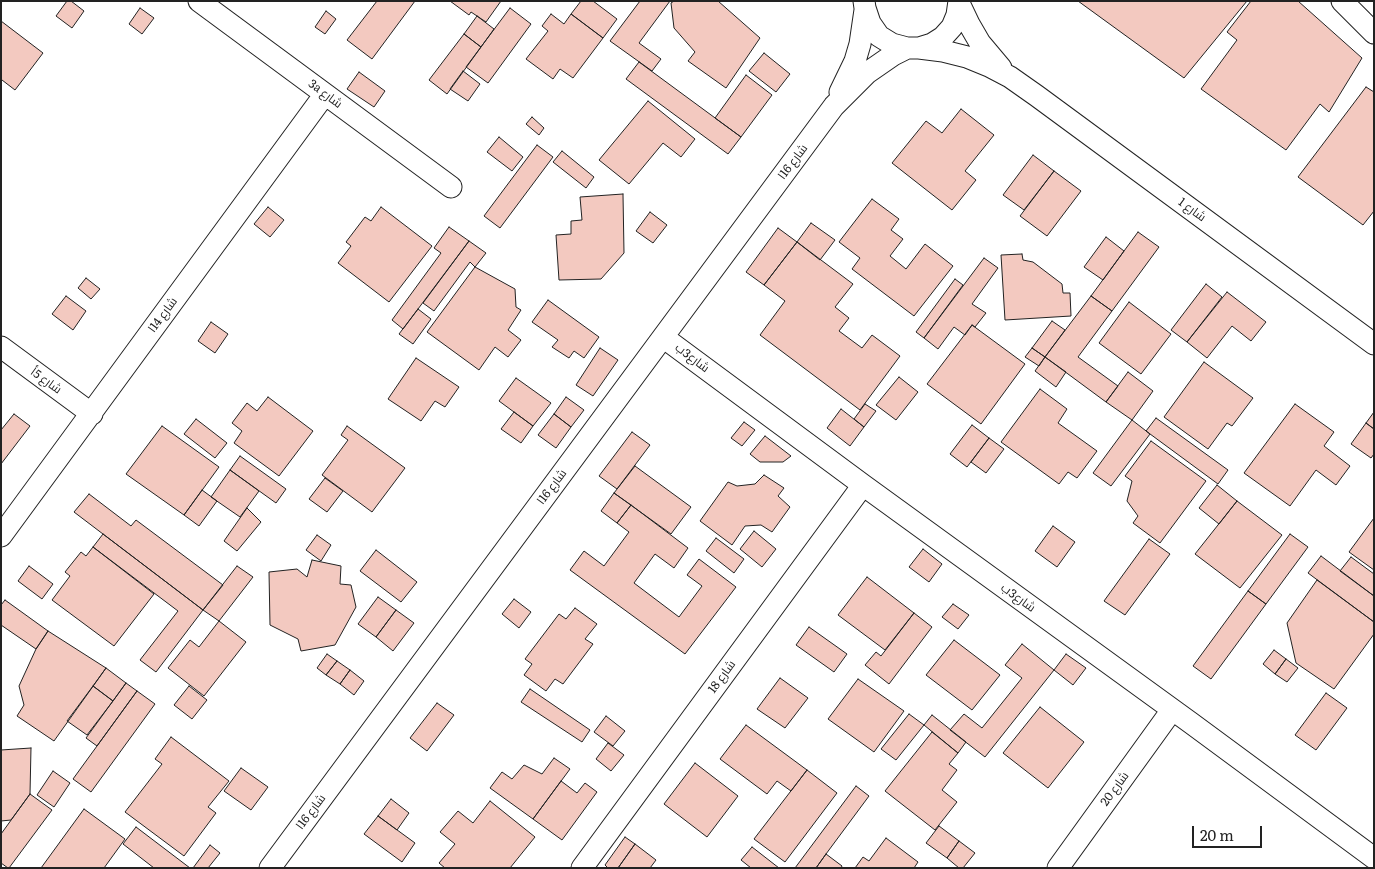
<!DOCTYPE html>
<meta charset="utf-8">
<style>
body{margin:0}
#map{position:relative;width:1375px;height:869px;overflow:hidden;background:#fff;font-family:Literata,serif}
canvas{display:block}
.frame{position:absolute;inset:0;border:2px solid #222;pointer-events:none}
.scale{position:absolute;left:1192px;top:826px;width:70px;height:22px;box-sizing:border-box;border:2px solid #222;border-top:0;padding-left:6px;font-size:15px;line-height:18px;white-space:nowrap;color:#222;-webkit-text-stroke:4px #fff;paint-order:stroke}
</style>
<div id="map">
<canvas width="1375" height="869"></canvas>
<div class="frame"></div>
<div class="scale">20 m</div>
</div>
<script>
const g = document.querySelector('canvas').getContext('2d');
g.lineJoin = 'round';
function paint(path, color) { g.fillStyle = color; g.fill(path, 'evenodd'); }
const toPath = rows => new Path2D(rows.map(r => 'M' + r).join(''));
function stroke(path, color, width, dash) { g.strokeStyle = color; g.lineWidth = width; g.lineCap = dash ? 'butt' : 'round'; g.setLineDash(dash || []); g.stroke(path); }
function drawText(font, color, halo, rows, align = 'center') {
  g.font = font + ' Literata,Cairo,serif'; g.lineWidth = 4; g.setLineDash([]); g.textBaseline = 'middle'; g.strokeStyle = halo; g.fillStyle = color; for (const [text, x, y, turn = 0] of rows) {
    g.save(); g.translate(x, y); g.rotate((+turn || 0) * Math.PI / 180); g.textAlign = isNaN(turn) ? turn : align; if (halo) g.strokeText(text, 0, 0); g.fillText(text, 0, 0); g.restore();
  }
}
const building = toPath([
 [67,1,71,1,84,11,72,28,56,16,67,1],
 [377,1,415,1,372,59,347,40,377,1],
 [450,1,501,1,486,22,471,12,469,15,450,1],
 [581,1,593,1,617,19,603,38,571,14,581,1],
 [640,1,670,1,639,43,661,59,652,71,610,41,640,1],
 [674,1,718,1,760,38,726,88,688,61,695,52,674,28,671,3,674,1],
 [1078,1,1247,1,1184,78,1078,1],
 [1251,1,1298,1,1362,58,1329,112,1320,104,1286,150,1201,89,1237,40,1227,32,1251,1],
 [140,8,154,18,142,34,129,24,140,8],
 [510,8,531,24,488,83,466,67,510,8],
 [326,11,336,19,325,34,315,27,326,11],
 [551,14,564,24,571,14,603,38,573,78,560,69,553,79,526,59,548,31,542,26,551,14],
 [477,16,494,29,481,47,464,34,477,16],
 [1,21,43,53,15,90,2,80,1,81,1,21],
 [464,34,481,47,447,94,429,80,464,34],
 [764,53,790,74,776,92,749,71,764,53],
 [639,62,741,137,728,154,626,79,639,62],
 [463,71,480,84,468,101,450,89,463,71],
 [359,72,385,91,374,107,347,89,359,72],
 [746,75,772,95,741,137,715,118,746,75],
 [1366,87,1374,92,1374,211,1363,225,1298,177,1366,87],
 [648,101,695,139,681,157,663,143,629,184,599,160,648,101],
 [961,109,994,135,965,171,976,180,952,210,892,163,926,121,942,133,961,109],
 [532,117,544,128,539,135,526,124,532,117],
 [499,137,523,157,512,171,487,152,499,137],
 [537,145,553,157,500,228,484,216,537,145],
 [562,151,594,177,586,188,553,162,562,151],
 [1033,155,1054,171,1024,210,1003,195,1033,155],
 [1054,171,1081,191,1047,236,1020,216,1054,171],
 [623,194,624,253,601,279,559,280,556,235,571,234,571,221,582,220,580,197,623,194],
 [872,199,899,219,891,230,903,239,890,256,906,269,925,244,953,266,914,316,852,269,860,258,839,242,872,199],
 [268,207,284,220,270,237,254,224,268,207],
 [381,207,432,246,389,302,338,263,351,246,346,242,365,217,371,221,381,207],
 [650,212,667,225,653,243,636,231,650,212],
 [811,223,835,240,820,260,797,242,811,223],
 [449,227,469,241,403,329,392,320,441,253,434,248,449,227],
 [778,228,797,242,764,285,746,272,778,228],
 [1138,232,1159,247,1112,311,1091,296,1138,232],
 [1106,237,1124,251,1103,280,1084,267,1106,237],
 [469,241,486,253,475,267,470,262,434,311,423,303,469,241],
 [797,242,853,284,835,307,849,318,839,331,862,348,872,335,900,356,860,410,760,335,785,301,764,285,797,242],
 [1022,254,1023,260,1033,262,1062,284,1063,293,1070,293,1071,316,1005,320,1001,255,1022,254],
 [984,258,998,268,972,304,986,313,975,327,972,325,965,335,954,327,938,349,924,338,984,258],
 [475,267,515,289,516,307,521,310,508,330,521,340,508,357,495,347,479,370,427,332,475,267],
 [86,278,100,289,91,299,78,288,86,278],
 [955,279,963,285,924,338,916,332,955,279],
 [1206,284,1222,297,1187,342,1171,330,1206,284],
 [1227,292,1266,322,1251,341,1232,326,1207,358,1187,342,1227,292],
 [66,296,86,311,73,330,52,314,66,296],
 [1091,296,1112,311,1078,357,1118,386,1106,402,1045,357,1091,296],
 [548,300,599,337,584,358,574,351,569,358,552,347,558,340,532,322,548,300],
 [1129,302,1171,334,1141,374,1099,343,1129,302],
 [418,309,431,319,413,344,399,334,418,309],
 [1052,321,1065,330,1045,357,1032,348,1052,321],
 [211,322,228,334,215,353,198,341,211,322],
 [972,325,1025,364,981,424,927,384,972,325],
 [600,348,618,360,593,396,576,385,600,348],
 [1032,348,1045,357,1039,366,1025,357,1032,348],
 [1045,357,1066,372,1056,387,1035,371,1045,357],
 [416,358,459,387,445,407,435,401,421,421,388,399,416,358],
 [1204,362,1253,398,1232,426,1227,423,1208,449,1164,417,1204,362],
 [1128,372,1153,391,1132,420,1106,402,1128,372],
 [899,377,918,392,896,420,876,405,899,377],
 [516,378,551,403,533,426,499,401,516,378],
 [1040,389,1067,409,1058,423,1097,451,1077,478,1068,472,1059,484,1001,442,1040,389],
 [268,397,313,431,279,476,234,443,242,431,232,423,247,403,257,411,268,397],
 [566,397,584,410,571,427,554,414,566,397],
 [865,404,876,411,864,427,854,419,865,404],
 [1295,404,1334,432,1324,446,1350,466,1336,485,1316,470,1290,506,1244,473,1295,404],
 [841,409,864,427,850,446,827,428,841,409],
 [514,412,533,426,521,443,501,429,514,412],
 [1374,412,1374,429,1366,423,1374,412],
 [14,414,30,426,1,464,1,430,14,414],
 [554,414,571,427,556,448,538,435,554,414],
 [1156,418,1228,470,1218,484,1146,431,1156,418],
 [196,419,227,443,215,458,184,434,196,419],
 [1132,420,1150,434,1111,486,1093,473,1132,420],
 [744,422,755,430,742,446,731,438,744,422],
 [1366,423,1374,429,1374,454,1371,458,1351,444,1366,423],
 [972,425,989,438,967,467,950,454,972,425],
 [162,426,219,467,184,515,126,474,162,426],
 [347,426,405,468,372,512,322,475,348,440,341,435,347,426],
 [632,432,650,445,617,489,599,476,632,432],
 [765,436,791,456,783,462,760,462,750,454,765,436],
 [989,438,1004,449,986,473,971,462,989,438],
 [1151,441,1206,481,1160,543,1133,523,1138,516,1127,501,1132,481,1125,476,1151,441],
 [240,456,286,489,276,503,230,470,240,456],
 [635,466,691,507,671,534,614,493,635,466],
 [230,470,259,491,240,517,211,497,230,470],
 [764,475,784,488,778,496,790,507,772,532,761,525,745,526,732,545,700,521,728,482,737,486,755,484,764,475],
 [325,478,343,491,327,512,309,499,325,478],
 [1217,485,1237,501,1219,524,1199,508,1217,485],
 [202,490,217,501,199,526,184,515,202,490],
 [614,493,631,505,617,523,601,511,614,493],
 [89,494,131,526,136,520,223,585,203,610,74,512,89,494],
 [1237,501,1282,535,1240,588,1195,554,1237,501],
 [631,505,688,548,674,568,655,554,634,583,679,617,702,586,687,575,699,559,736,587,685,654,570,570,584,551,604,566,629,532,617,523,631,505],
 [247,508,261,522,237,551,224,541,247,508],
 [1374,518,1374,570,1349,552,1374,518],
 [1053,526,1075,542,1057,567,1035,551,1053,526],
 [754,531,776,549,762,567,740,549,754,531],
 [103,534,203,610,156,672,140,660,178,611,93,547,103,534],
 [1290,534,1308,547,1266,604,1248,591,1290,534],
 [317,535,331,545,321,561,306,550,317,535],
 [716,538,744,559,734,573,706,551,716,538],
 [1149,539,1170,554,1125,615,1104,601,1149,539],
 [93,547,154,594,114,646,52,600,70,576,65,572,81,552,86,556,93,547],
 [923,549,942,564,929,582,909,567,923,549],
 [376,550,417,582,401,602,360,571,376,550],
 [1321,556,1374,596,1374,622,1308,573,1321,556],
 [1351,557,1374,574,1374,596,1340,571,1351,557],
 [312,560,341,566,340,584,351,585,356,607,335,645,301,651,298,639,270,625,269,572,297,569,307,577,312,560],
 [29,566,53,584,42,599,18,581,29,566],
 [237,566,253,577,219,621,203,610,237,566],
 [867,577,914,613,885,650,838,615,867,577],
 [1317,580,1374,622,1374,634,1334,689,1296,663,1287,623,1317,580],
 [1248,591,1266,604,1211,679,1193,666,1248,591],
 [378,597,396,610,376,637,358,624,378,597],
 [514,599,531,612,519,628,502,614,514,599],
 [5,600,48,631,36,649,1,625,1,605,5,600],
 [953,604,969,615,958,629,942,617,953,604],
 [575,608,597,624,585,639,593,644,563,684,555,679,546,691,524,675,532,664,525,659,559,614,566,619,575,608],
 [396,610,414,623,393,651,376,637,396,610],
 [914,613,932,627,889,684,865,665,876,652,881,656,914,613],
 [219,621,246,642,204,696,168,668,190,640,199,647,219,621],
 [809,627,847,654,834,672,796,645,809,627],
 [48,631,106,668,54,741,17,716,24,705,19,686,36,649,48,631],
 [954,640,1000,675,972,710,926,675,954,640],
 [1022,644,1054,670,985,757,950,730,964,714,982,728,1022,678,1005,665,1022,644],
 [1274,650,1286,659,1275,674,1263,664,1274,650],
 [327,654,337,661,326,675,317,668,327,654],
 [1066,654,1086,668,1073,685,1054,670,1066,654],
 [1286,659,1298,668,1287,682,1275,674,1286,659],
 [337,661,350,670,340,684,326,675,337,661],
 [106,668,126,683,113,701,93,686,106,668],
 [350,670,364,681,354,695,340,684,350,670],
 [780,678,808,698,785,728,757,709,780,678],
 [858,679,904,711,874,752,828,719,858,679],
 [126,683,137,691,97,746,86,738,126,683],
 [93,686,113,701,87,735,67,721,93,686],
 [189,686,207,700,192,719,174,705,189,686],
 [530,689,590,730,582,742,521,702,530,689],
 [137,691,155,704,91,792,73,779,137,691],
 [1326,693,1347,708,1316,750,1295,735,1326,693],
 [437,703,454,715,427,751,410,738,437,703],
 [1040,707,1084,742,1048,788,1003,753,1040,707],
 [909,714,924,725,896,760,881,749,909,714],
 [932,715,966,742,958,753,924,725,932,715],
 [606,716,625,731,613,746,594,732,606,716],
 [746,725,807,770,791,791,777,781,767,794,720,759,746,725],
 [932,732,958,753,949,764,957,770,942,790,957,802,935,830,885,791,932,732],
 [171,737,229,781,208,807,216,813,184,856,125,812,162,764,155,759,171,737],
 [608,743,624,755,611,771,596,759,608,743],
 [31,748,30,794,11,820,1,821,1,750,31,748],
 [554,758,570,769,533,819,490,788,502,772,512,779,524,765,542,774,554,758],
 [695,763,738,796,707,837,664,804,695,763],
 [241,768,268,787,251,810,224,791,241,768],
 [807,770,837,793,785,862,754,839,807,770],
 [53,771,70,783,54,807,37,795,53,771],
 [561,781,577,793,585,783,597,792,562,840,533,819,561,781],
 [856,786,869,796,826,854,816,868,795,868,856,786],
 [30,794,52,810,9,868,8,868,1,863,1,834,30,794],
 [391,799,409,813,397,830,378,816,391,799],
 [490,801,535,837,510,868,445,868,439,863,455,844,440,832,458,811,473,823,490,801],
 [84,809,125,839,104,868,41,868,84,809],
 [378,816,415,843,402,862,364,834,378,816],
 [939,826,959,841,947,858,926,843,939,826],
 [136,827,190,868,154,868,123,844,136,827],
 [625,837,635,844,618,868,608,868,605,865,625,837],
 [886,838,918,862,914,868,855,868,863,857,869,861,886,838],
 [959,841,975,853,963,868,959,868,947,858,959,841],
 [635,844,656,860,650,868,618,868,635,844],
 [210,845,220,853,208,868,193,868,210,845],
 [752,847,779,868,751,868,741,860,752,847],
 [826,854,842,866,841,868,816,868,826,854]
]);
paint(building, '#f3c9c0');
stroke(building, '#222', 1);
const minor = toPath([
 [199,1,451,187],
 [864,1,865,8,870,23,879,36,892,44,907,48,919,48,932,44,943,37,952,27,957,15,959,1],
 [1342,1,1374,33],
 [959,3,969,24,980,43,1001,68],
 [919,48,943,51,967,57,989,66,1010,77,1037,96,1374,344],
 [840,92,855,61,860,44,865,10],
 [663,337,863,485,1191,723,1374,858],
 [1,347,92,414],
 [1,536,325,94],
 [270,868,834,106,867,73,893,55,907,48],
 [582,868,863,485],
 [1058,868,1172,710]
]);
stroke(minor, '#222', 23);
stroke(minor, '#fff', 21);
drawText('12px', '#222', '#fff', [
 ["3a شارع",325,94,37],
 ["شارع 16ا",793,162,-53],
 ["شارع 1",1192,210,36],
 ["شارع 14ا",163,315,-54],
 ["شارع3ب",692,358,37],
 ["شارع 5أ",46,381,36],
 ["شارع 16ا",552,487,-53],
 ["شارع3ب",1018,598,36],
 ["شارع 18",722,677,-54],
 ["شارع 20",1115,789,-54],
 ["شارع 16ا",311,812,-53]
]);
</script>
